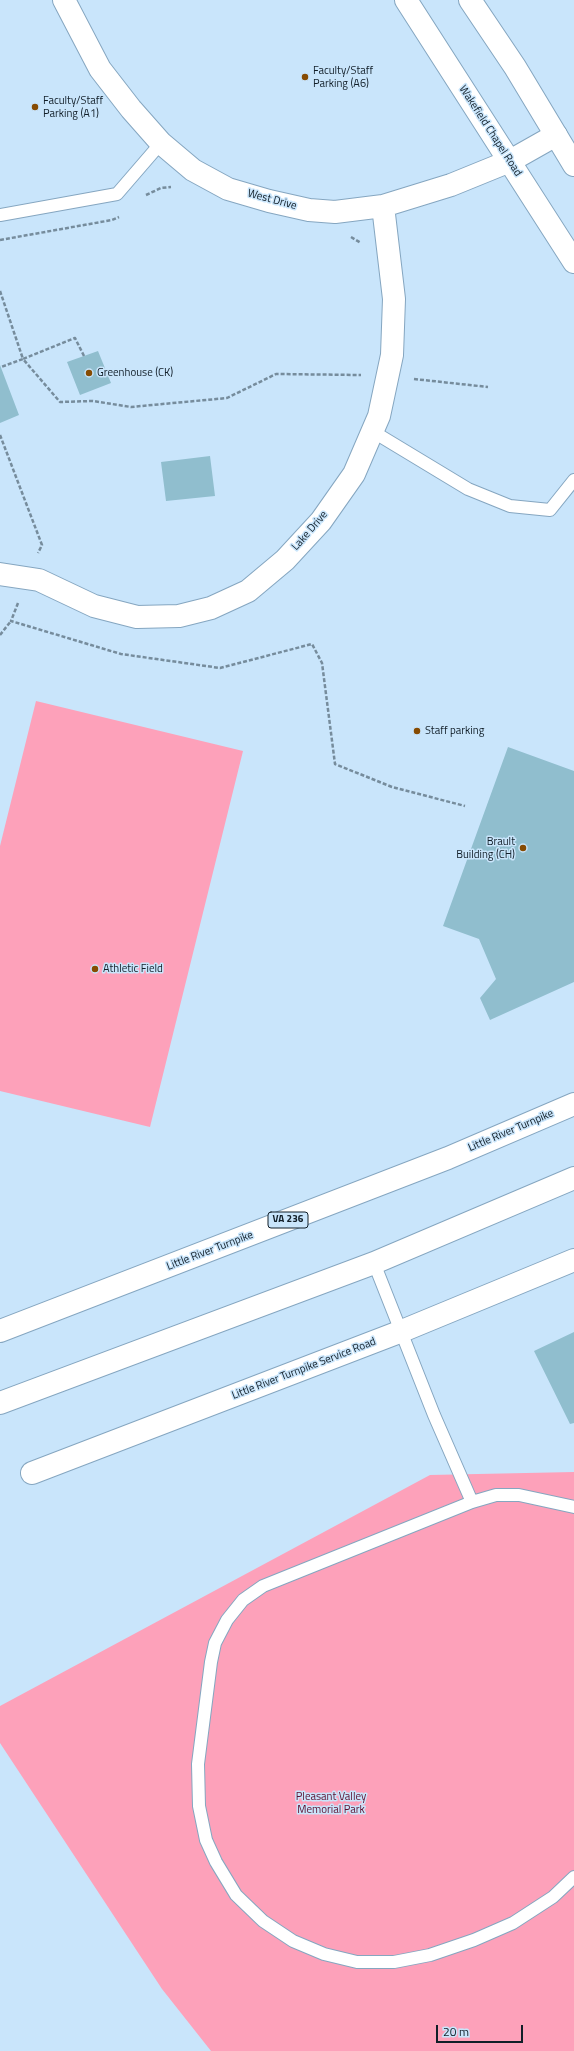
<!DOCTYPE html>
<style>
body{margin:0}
#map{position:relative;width:574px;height:2051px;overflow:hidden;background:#c9e5fb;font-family:"Titillium Web",sans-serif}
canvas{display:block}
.scale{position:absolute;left:436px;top:2025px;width:87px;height:18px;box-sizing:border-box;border:2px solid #111e28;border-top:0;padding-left:5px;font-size:12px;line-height:14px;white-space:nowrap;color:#111e28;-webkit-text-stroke:3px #c9e5fb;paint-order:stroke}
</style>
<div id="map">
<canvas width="574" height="2051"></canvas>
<div class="scale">20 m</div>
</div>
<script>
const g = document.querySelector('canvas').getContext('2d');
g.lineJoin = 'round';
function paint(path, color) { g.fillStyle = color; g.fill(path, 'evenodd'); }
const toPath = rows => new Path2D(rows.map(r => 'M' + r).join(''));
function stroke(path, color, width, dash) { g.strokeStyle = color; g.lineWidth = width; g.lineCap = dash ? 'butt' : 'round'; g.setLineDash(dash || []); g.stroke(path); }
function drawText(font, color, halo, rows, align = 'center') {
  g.font = font + ' "Titillium Web",sans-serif'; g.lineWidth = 3; g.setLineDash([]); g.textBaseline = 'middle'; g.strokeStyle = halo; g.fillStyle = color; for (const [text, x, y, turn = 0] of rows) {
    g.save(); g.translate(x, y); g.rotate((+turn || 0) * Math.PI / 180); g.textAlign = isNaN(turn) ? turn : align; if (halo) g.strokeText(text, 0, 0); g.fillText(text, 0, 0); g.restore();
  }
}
paint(toPath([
 [36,701,243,751,150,1127,0,1091,0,846],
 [574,1472,574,2051,211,2051,162,1989,0,1743,0,1706,430,1475]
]), '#fda1ba');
paint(toPath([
 [98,351,111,383,80,395,67,362],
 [0,365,19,415,0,423],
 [210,456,215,496,166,501,161,462],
 [508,747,574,771,574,982,490,1020,480,998,496,979,479,939,443,926],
 [574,1332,574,1423,570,1424,534,1351]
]), '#90bece');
const lane = toPath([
 [0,215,117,194,161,143],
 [372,431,468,489,510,506,550,510,574,480],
 [374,1263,434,1415,472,1502],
 [574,1507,519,1495,496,1495,472,1502,263,1586,243,1600,227,1620,215,1643,211,1662,198,1764,199,1806,206,1840,216,1862,236,1895,263,1921,293,1941,324,1954,357,1962,394,1962,430,1955,474,1940,513,1923,553,1897,574,1877]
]);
const street = toPath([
 [64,0,100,69,131,109,161,143,193,170,228,189,269,201,309,210,335,212,383,206,451,185,510,161,556,135],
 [0,574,39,580,94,606,137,617,179,616,211,608,248,591,285,560,321,521,354,474,379,416,392,355,394,299,383,206],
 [32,1473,402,1331,574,1260]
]);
const secondary = toPath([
 [406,0,574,262],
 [470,0,515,67,574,165]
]);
const primary = toPath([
 [0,1331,448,1158,574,1104],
 [0,1403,374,1263,574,1178]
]);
stroke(lane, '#85a6c0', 14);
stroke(street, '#85a6c0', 24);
stroke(secondary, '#85a6c0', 24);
stroke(primary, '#85a6c0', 24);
stroke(toPath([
 [146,195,161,188,171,187],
 [351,237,361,243],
 [0,240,112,220,119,217],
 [0,291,23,359,1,367],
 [84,356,75,338,23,359,60,402,93,401,131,407,227,398,276,374,361,375],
 [414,379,488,387],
 [0,435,42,545,38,553],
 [18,603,11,621,121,654,220,668,312,644,322,663,335,764,392,787,465,806],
 [0,635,11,621]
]), '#768c9c', 2.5, [4, 2]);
stroke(lane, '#fff', 12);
stroke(street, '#fff', 22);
stroke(secondary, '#fff', 22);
stroke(primary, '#fff', 22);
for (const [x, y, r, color] of [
 [305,77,4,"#864b02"],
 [35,107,4,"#864b02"],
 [89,373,4,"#864b02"],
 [417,731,4,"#864b02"],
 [523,848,4,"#864b02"],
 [95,969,4,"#864b02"]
]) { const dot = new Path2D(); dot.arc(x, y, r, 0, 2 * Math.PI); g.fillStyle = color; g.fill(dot); stroke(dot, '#c9e5fb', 1.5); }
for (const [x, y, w] of [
 [288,1220,40]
]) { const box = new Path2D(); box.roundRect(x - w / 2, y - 8, w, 16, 3); g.fillStyle = '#c9e5fb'; g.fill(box); stroke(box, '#111e28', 1); }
drawText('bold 10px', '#111e28', null, [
 ["VA 236",288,1220]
]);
drawText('11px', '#111e28', '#c9e5fb', [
 ["Faculty/Staff",313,71],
 ["Parking (A6)",313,84],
 ["Faculty/Staff",43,101],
 ["Parking (A1)",43,114],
 ["Greenhouse (CK)",97,373],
 ["Staff parking",425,731],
 ["Brault",515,842,"right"],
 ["Building (CH)",515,855,"right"],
 ["Athletic Field",103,969]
], 'left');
drawText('11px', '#111e28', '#c9e5fb', [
 ["Wakefield Chapel Road",490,131,57],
 ["West Drive",272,200,15],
 ["Lake Drive",310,531,-49],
 ["Little River Turnpike",511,1131,-23],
 ["Little River Turnpike",210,1251,-21],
 ["Little River Turnpike Service Road",304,1369,-21]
]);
drawText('11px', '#5d0f2f', '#c9e5fb', [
 ["Pleasant Valley",331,1797],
 ["Memorial Park",331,1810]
]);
</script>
